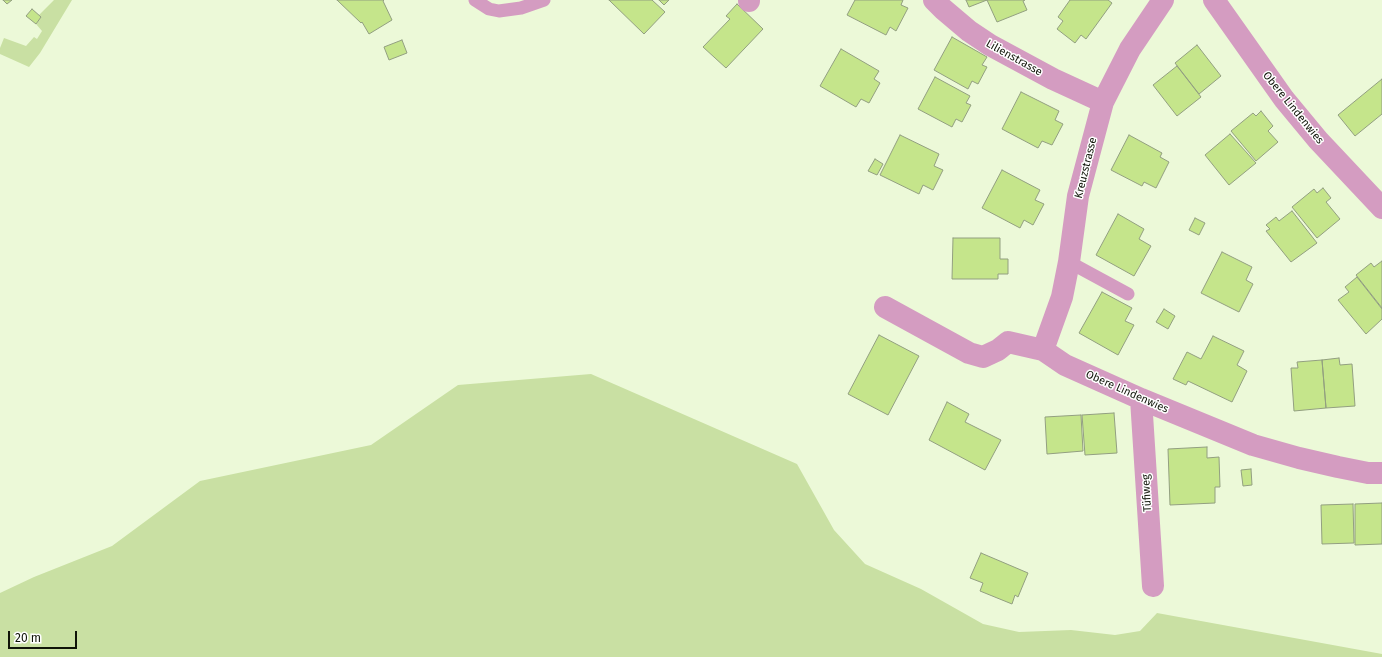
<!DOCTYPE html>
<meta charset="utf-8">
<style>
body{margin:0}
#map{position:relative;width:1382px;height:657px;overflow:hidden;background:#ecf9d8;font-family:"Fira Sans",sans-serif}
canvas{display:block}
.scale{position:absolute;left:8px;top:631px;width:69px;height:18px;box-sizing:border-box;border:2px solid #0f1408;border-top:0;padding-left:5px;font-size:12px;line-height:14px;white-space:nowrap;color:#0f1408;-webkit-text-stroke:3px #fff;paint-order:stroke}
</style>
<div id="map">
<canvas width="1382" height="657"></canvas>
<div class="scale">20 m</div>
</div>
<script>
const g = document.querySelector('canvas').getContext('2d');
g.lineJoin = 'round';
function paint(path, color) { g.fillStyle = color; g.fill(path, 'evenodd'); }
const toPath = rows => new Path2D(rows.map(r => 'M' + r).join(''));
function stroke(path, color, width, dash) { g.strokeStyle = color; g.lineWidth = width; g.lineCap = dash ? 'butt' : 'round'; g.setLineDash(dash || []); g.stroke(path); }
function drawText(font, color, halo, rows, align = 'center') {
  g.font = font + ' "Fira Sans",sans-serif'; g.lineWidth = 3; g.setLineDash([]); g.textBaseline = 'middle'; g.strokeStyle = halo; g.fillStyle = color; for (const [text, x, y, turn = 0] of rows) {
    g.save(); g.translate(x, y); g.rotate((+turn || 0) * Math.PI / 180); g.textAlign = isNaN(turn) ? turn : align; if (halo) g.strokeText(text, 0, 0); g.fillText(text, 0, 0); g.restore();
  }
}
paint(toPath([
 [54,0,72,0,40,53,29,67,0,54,0,48,4,38,26,46,34,37,37,39,42,31,36,24,41,17,39,15],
 [591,374,797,464,834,530,865,564,921,589,983,624,1019,632,1071,630,1115,635,1140,631,1157,613,1382,654,1382,657,0,657,0,593,34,577,112,546,200,481,371,445,458,385]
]), '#c9e0a3');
const building = toPath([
 [3,0,12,0,7,4,3,0],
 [337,0,384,0,383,1,392,20,369,34,362,22,361,23,337,0],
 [609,0,652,0,665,12,644,34,609,0],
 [659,0,669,0,664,5,659,0],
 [855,0,903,0,901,5,908,8,896,31,890,27,886,35,847,15,855,0],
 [966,0,987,0,969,7,966,0],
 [987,0,1025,0,1023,1,1027,10,997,22,987,0],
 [1070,0,1108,0,1112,3,1086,39,1081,35,1075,43,1057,29,1063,21,1058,17,1070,0],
 [737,4,763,29,726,68,703,47,730,19,726,16,737,4],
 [32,9,41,17,36,24,26,16,32,9],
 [952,37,987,57,982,65,987,67,978,84,972,81,968,89,934,70,952,37],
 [402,40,407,53,389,60,384,47,402,40],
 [1197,45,1221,76,1199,94,1175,63,1197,45],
 [841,49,879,71,874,79,880,83,869,103,861,99,856,107,820,86,841,49],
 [1177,66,1201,97,1177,116,1153,85,1177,66],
 [935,77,970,96,966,103,971,105,962,122,956,119,952,127,918,109,935,77],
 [1382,79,1382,114,1355,136,1338,115,1382,79],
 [1021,92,1059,111,1055,120,1063,124,1052,145,1042,141,1038,148,1002,129,1021,92],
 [1261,111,1273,126,1268,131,1278,142,1256,161,1231,131,1253,113,1256,116,1261,111],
 [1230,134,1256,163,1229,185,1205,155,1230,134],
 [900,135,939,154,934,166,943,170,933,190,923,185,919,194,880,175,900,135],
 [1129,135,1162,153,1160,157,1169,162,1156,188,1144,182,1142,186,1111,170,1129,135],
 [875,159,883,164,877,175,868,171,875,159],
 [1002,170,1040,190,1035,200,1044,204,1033,225,1024,220,1020,228,982,208,1002,170],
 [1323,188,1331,198,1326,202,1340,219,1317,238,1292,207,1314,189,1317,193,1323,188],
 [1292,211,1317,243,1291,262,1266,231,1270,229,1266,225,1276,217,1279,221,1292,211],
 [1118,214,1144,229,1139,239,1151,246,1134,276,1096,255,1118,214],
 [1195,218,1205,223,1199,235,1189,230,1195,218],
 [953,238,1000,238,1000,259,1008,259,1008,274,998,274,998,279,952,279,953,238],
 [1222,252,1252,267,1246,280,1253,284,1239,312,1201,293,1222,252],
 [1382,261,1382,308,1356,275,1371,263,1374,267,1382,261],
 [1357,277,1382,309,1382,319,1366,334,1338,300,1349,292,1345,287,1357,277],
 [1102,292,1132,308,1125,321,1134,325,1118,355,1079,333,1102,292],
 [1164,309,1175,316,1168,329,1156,322,1164,309],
 [879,335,919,356,888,415,848,394,879,335],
 [1213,336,1244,351,1237,365,1247,371,1232,402,1188,381,1186,385,1173,379,1187,352,1201,359,1213,336],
 [1339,358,1340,365,1352,364,1355,406,1326,408,1322,360,1339,358],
 [1322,360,1326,408,1294,411,1291,368,1298,368,1297,362,1322,360],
 [947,402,969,414,965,422,1001,440,985,470,929,440,947,402],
 [1114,413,1117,453,1085,455,1082,415,1114,413],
 [1081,415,1083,451,1047,454,1045,417,1081,415],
 [1207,447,1207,458,1219,457,1220,487,1215,487,1215,503,1170,505,1168,449,1207,447],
 [1251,469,1252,485,1243,486,1241,470,1251,469],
 [1382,503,1382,544,1355,545,1355,504,1382,503],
 [1353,504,1354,543,1322,544,1321,505,1353,504],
 [981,553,1028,573,1018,597,1015,595,1012,604,980,591,983,583,970,578,981,553]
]);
paint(building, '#c5e58b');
stroke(building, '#929f80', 1);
stroke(toPath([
 [475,0,489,9,499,11,521,8,544,0],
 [1069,262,1128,294]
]), '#d49cc1', 13);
stroke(toPath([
 [749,0,749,1],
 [934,0,943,9,969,31,990,45,1053,79,1103,102],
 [1214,0,1284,99,1318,140,1382,208],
 [885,307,969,353,983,357,998,350,1008,342,1043,350,1065,365,1141,399,1253,445,1299,458,1338,467,1368,473,1382,473],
 [1043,350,1062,297,1069,262,1078,196,1103,102,1130,49,1163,0],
 [1141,399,1153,586]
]), '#d49cc1', 22);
drawText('11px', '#0f1408', '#fff', [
 ["Lilienstrasse",1014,58,29],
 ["Obere Lindenwies",1293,108,51],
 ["Kreuzstrasse",1086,168,-76],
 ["Obere Lindenwies",1127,392,24],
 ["Tüfiweg",1147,493,-93]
]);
</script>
